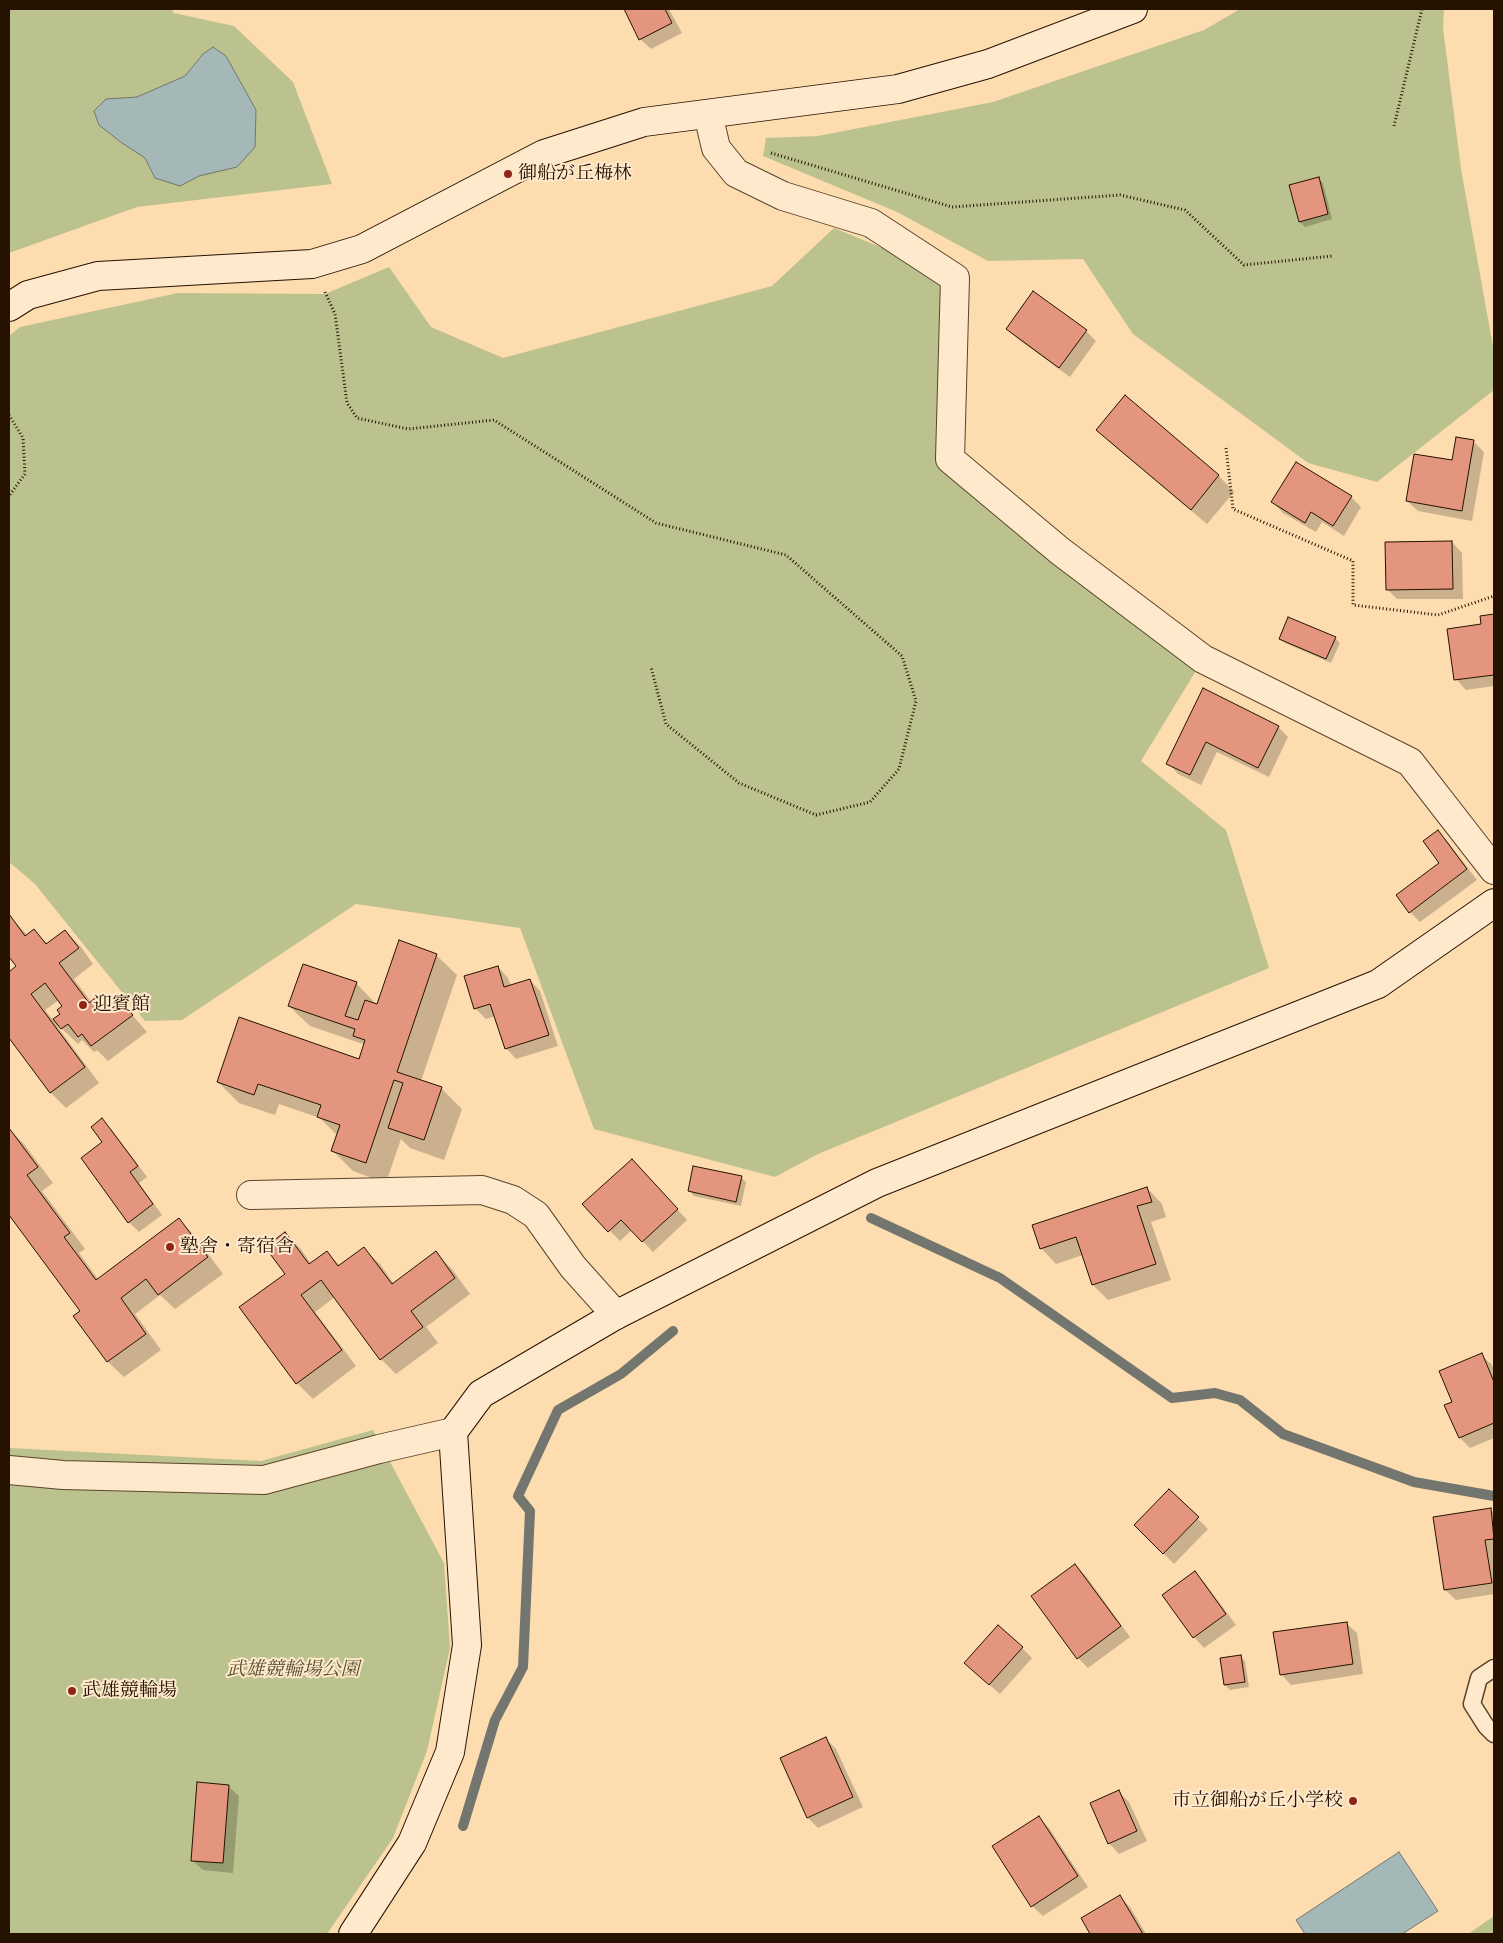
<!DOCTYPE html>
<meta charset="utf-8">
<style>
body{margin:0}
#map{position:relative;width:1503px;height:1943px;overflow:hidden;background:#fdddb0;font-family:"IM FELL French Canon",serif}
canvas{display:block}
.frame{position:absolute;inset:0;border:10px solid #251200;pointer-events:none}
</style>
<div id="map">
<canvas width="1503" height="1943"></canvas>
<div class="frame"></div>
</div>
<script>
const g = document.querySelector('canvas').getContext('2d');
g.lineJoin = 'round';
function paint(path, color) { g.fillStyle = color; g.fill(path, 'evenodd'); }
const toPath = rows => new Path2D(rows.map(r => 'M' + r).join(''));
function stroke(path, color, width, dash) { g.strokeStyle = color; g.lineWidth = width; g.lineCap = dash ? 'butt' : 'round'; g.setLineDash(dash || []); g.stroke(path); }
function drawText(font, color, halo, rows, align = 'center') {
  g.font = font + ' "IM FELL French Canon","Noto Serif JP",serif'; g.lineWidth = 4; g.setLineDash([]); g.textBaseline = 'middle'; g.strokeStyle = halo; g.fillStyle = color; for (const [text, x, y, turn = 0] of rows) {
    g.save(); g.translate(x, y); g.rotate((+turn || 0) * Math.PI / 180); g.textAlign = isNaN(turn) ? turn : align; if (halo) g.strokeText(text, 0, 0); g.fillText(text, 0, 0); g.restore();
  }
}
paint(toPath([
 [9,9,171,9,174,13,234,26,293,82,332,184,137,207,9,253],
 [1240,9,1444,9,1443,28,1461,169,1494,352,1494,390,1377,482,1308,463,1133,334,1083,259,988,261,897,212,763,156,766,138,818,136,993,102,1204,30],
 [834,228,955,278,950,459,1203,659,1141,761,1226,830,1269,968,818,1154,775,1177,594,1129,520,928,356,904,182,1020,145,1021,35,884,9,862,9,336,20,327,178,293,325,294,389,267,431,327,503,358,772,286],
 [373,1430,444,1563,450,1648,427,1751,393,1838,327,1934,9,1934,9,1448,261,1461],
 [1494,1916,1494,1934,1468,1934]
]), '#bcc28d');
const water = toPath([
 [213,47,226,56,256,110,255,147,237,167,199,176,180,186,155,178,145,158,122,143,99,125,94,111,106,99,137,97,185,76,203,54,213,47],
 [1399,1852,1438,1911,1402,1934,1305,1934,1296,1920,1399,1852]
]);
paint(water, '#a5b8b8');
stroke(water, '#72766e', 1);
paint(toPath([
 [625,9,669,9,682,33,651,49,640,39],
 [1318,178,1323,183,1332,219,1305,227,1300,222],
 [1007,329,1086,331,1096,341,1070,377,1018,339],
 [1125,397,1219,476,1234,492,1207,524,1113,445,1098,430],
 [1473,441,1484,452,1472,521,1418,511,1407,501],
 [1351,497,1361,507,1344,536,1322,522,1316,532,1283,513,1273,502],
 [1452,542,1462,553,1463,599,1397,599,1387,589],
 [1494,616,1494,686,1466,690,1456,679,1483,625,1481,617],
 [1280,638,1335,638,1340,643,1331,663,1285,643],
 [1204,690,1278,727,1288,737,1269,777,1217,752,1201,785,1178,774,1168,763],
 [1438,831,1448,842,1477,880,1420,922,1410,912,1441,863],
 [9,915,28,936,34,931,48,944,65,931,81,947,93,964,74,979,92,1003,99,997,112,1010,121,1002,147,1032,108,1061,97,1050,94,1052,82,1040,78,1044,58,1025,57,1026,99,1083,66,1108,50,1092,9,1036,9,973,17,967,9,955],
 [59,1000,63,1006,62,1014,53,1020,45,1010],
 [436,955,457,975,421,1081,441,1088,462,1109,444,1160,410,1148,401,1139,386,1183,353,1171,333,1151,338,1136,320,1118,279,1104,275,1115,239,1103,218,1082,360,1060,364,1046,363,1044,310,1026,289,1006,356,983,378,1006],
 [498,967,508,978,511,986,530,980,540,991,558,1046,516,1059,506,1048,496,1016,486,1019,475,1008],
 [102,1120,112,1130,147,1177,139,1183,162,1215,139,1232,129,1222,104,1142],
 [9,1129,24,1144,53,1183,42,1191,85,1249,79,1253,98,1279,179,1220,194,1235,223,1274,175,1309,160,1295,135,1314,161,1350,124,1377,108,1362,75,1316,82,1311,9,1212],
 [642,1171,687,1220,653,1252,632,1230,620,1241,584,1204],
 [741,1177,746,1182,741,1206,694,1196,689,1191],
 [1147,1188,1162,1204,1166,1217,1151,1222,1171,1280,1108,1300,1093,1285,1083,1255,1056,1264,1041,1248],
 [285,1234,301,1249,311,1264,327,1252,340,1266,364,1249,380,1264,394,1284,436,1253,452,1269,470,1294,426,1327,438,1343,396,1374,381,1359,335,1297,315,1312,356,1366,313,1399,297,1383,241,1308,287,1274],
 [1481,1355,1492,1365,1494,1371,1494,1438,1470,1448,1460,1438,1446,1406,1454,1403],
 [1169,1491,1208,1529,1174,1564,1135,1525],
 [1491,1509,1494,1513,1494,1594,1456,1600,1445,1590],
 [1075,1565,1086,1576,1130,1637,1088,1668,1078,1658],
 [1195,1573,1205,1583,1236,1625,1204,1648,1194,1637,1163,1595],
 [1346,1623,1357,1633,1363,1674,1291,1685,1281,1674],
 [1022,1648,1032,1658,1000,1694,976,1673],
 [1240,1656,1245,1661,1249,1687,1230,1690,1225,1685],
 [825,1738,836,1749,863,1807,818,1828,808,1818],
 [228,1786,239,1796,233,1873,203,1870,192,1860],
 [1119,1792,1129,1802,1147,1841,1119,1854,1109,1843],
 [1039,1818,1049,1828,1088,1887,1043,1916,1032,1906],
 [1120,1897,1130,1907,1146,1934,1091,1934,1082,1919]
]), '#0003');
stroke(toPath([
 [871,1218,1000,1278,1172,1398,1215,1393,1240,1400,1283,1434,1414,1482,1494,1496],
 [463,1826,495,1720,523,1667,530,1511,518,1496,558,1410,621,1374,673,1331]
]), '#72766e', 10);
const building = toPath([
 [624,9,665,9,672,23,639,40,624,9],
 [1319,177,1328,214,1299,222,1289,185,1319,177],
 [1033,291,1087,330,1059,368,1006,329,1033,291],
 [1125,395,1219,475,1191,510,1096,430,1125,395],
 [1456,437,1474,440,1462,511,1406,501,1414,454,1452,460,1456,437],
 [1296,462,1352,496,1333,526,1311,512,1305,523,1271,502,1296,462],
 [1452,541,1453,589,1386,590,1385,542,1452,541],
 [1494,614,1494,675,1454,680,1447,629,1481,624,1480,616,1494,614],
 [1288,617,1336,637,1326,659,1279,639,1288,617],
 [1203,688,1279,726,1258,768,1206,742,1190,775,1166,764,1203,688],
 [1438,830,1467,869,1409,913,1396,895,1439,863,1423,841,1438,830],
 [9,914,25,936,34,929,46,944,65,930,79,948,59,963,89,1003,99,995,110,1010,121,1001,133,1015,91,1046,82,1034,78,1037,68,1024,61,1029,53,1019,60,1014,57,1010,62,1006,45,983,31,994,85,1067,50,1093,9,1038,9,972,16,966,9,957,9,914],
 [399,940,437,954,397,1072,442,1087,424,1140,388,1128,403,1083,394,1080,366,1163,331,1151,340,1125,317,1117,321,1105,258,1084,254,1095,217,1082,239,1017,359,1059,365,1040,353,1036,355,1029,288,1006,303,964,357,982,345,1016,358,1020,365,1000,377,1004,399,940],
 [498,966,504,987,530,979,549,1035,505,1049,490,1004,474,1009,464,976,498,966],
 [102,1118,138,1166,130,1172,153,1204,128,1223,81,1158,102,1142,91,1127,102,1118],
 [9,1128,38,1167,27,1175,70,1233,64,1237,96,1280,179,1218,208,1257,158,1295,146,1279,121,1298,146,1334,107,1362,73,1316,80,1311,9,1215,9,1128],
 [632,1159,678,1209,642,1242,621,1220,608,1232,582,1204,632,1159],
 [693,1166,742,1176,736,1202,688,1191,693,1166],
 [1147,1187,1152,1202,1137,1206,1156,1264,1092,1285,1076,1237,1040,1249,1032,1225,1147,1187],
 [285,1232,309,1264,327,1251,338,1266,364,1247,392,1284,436,1251,455,1278,411,1311,423,1327,380,1360,321,1280,301,1295,342,1350,296,1384,239,1307,285,1274,265,1247,285,1232],
 [1482,1353,1494,1382,1494,1423,1459,1438,1444,1405,1452,1402,1439,1371,1482,1353],
 [1169,1489,1199,1517,1163,1554,1134,1525,1169,1489],
 [1491,1508,1494,1539,1485,1540,1492,1583,1444,1590,1433,1517,1491,1508],
 [1075,1564,1121,1626,1077,1659,1031,1596,1075,1564],
 [1195,1571,1226,1614,1193,1638,1162,1595,1195,1571],
 [1347,1622,1353,1664,1280,1675,1273,1632,1347,1622],
 [998,1625,1023,1647,989,1685,964,1663,998,1625],
 [1241,1655,1245,1682,1224,1685,1220,1658,1241,1655],
 [826,1737,853,1797,807,1818,780,1758,826,1737],
 [197,1782,229,1785,223,1863,191,1861,197,1782],
 [1119,1790,1137,1831,1108,1844,1090,1803,1119,1790],
 [1039,1816,1078,1876,1031,1907,992,1846,1039,1816],
 [1120,1895,1143,1934,1090,1934,1081,1918,1120,1895]
]);
paint(building, '#e3957e');
stroke(building, '#251200', 1);
const lane = toPath([
 [1494,1668,1479,1678,1472,1704,1486,1726,1494,1734]
]);
const street = toPath([
 [708,114,716,148,736,173,783,196,871,223,955,278,950,459,1060,551,1203,659,1410,762,1494,870],
 [251,1195,482,1190,513,1200,536,1215,573,1267,616,1315],
 [9,1470,63,1475,264,1480,379,1449,453,1432]
]);
const secondary = toPath([
 [9,307,28,295,98,276,312,264,362,249,544,154,644,122,898,89,988,64,1133,9],
 [353,1934,412,1843,450,1752,467,1645,453,1432,481,1394,616,1315,877,1183,1378,984,1494,903]
]);
stroke(lane, '#5b452c', 19);
stroke(street, '#5b452c', 30);
stroke(secondary, '#251200', 30);
stroke(toPath([
 [1394,126,1422,9],
 [771,153,952,207,1120,195,1185,210,1244,265,1332,256],
 [325,292,335,314,347,403,357,418,408,429,494,420,656,523,786,555,902,656,916,701,899,769,870,802,816,815,739,783,666,724,651,667],
 [9,415,23,438,25,474,9,496],
 [1226,448,1233,509,1353,561,1353,605,1438,615,1494,596]
]), '#251200', 3, [1, 2.5]);
stroke(lane, '#fee9cc', 16);
stroke(street, '#fee9cc', 28);
stroke(secondary, '#fee9cc', 28);
for (const [x, y, r, color] of [
 [508,174,5,"#8f2418"],
 [83,1005,5,"#8f2418"],
 [170,1247,5,"#8f2418"],
 [72,1691,5,"#8f2418"],
 [1353,1801,5,"#8f2418"]
]) { const dot = new Path2D(); dot.arc(x, y, r, 0, 2 * Math.PI); g.fillStyle = color; g.fill(dot); stroke(dot, '#fee9cc', 2); }
drawText('19px', '#251200', '#fee9cc', [
 ["御船が丘梅林",518,174],
 ["迎賓館",93,1005],
 ["塾舎・寄宿舎",180,1247],
 ["武雄競輪場",82,1691],
 ["市立御船が丘小学校",1343,1801,"right"]
], 'left');
drawText('italic 19px', '#5a5031', '#fee9cc', [
 ["武雄競輪場公園",293,1670]
]);
</script>
